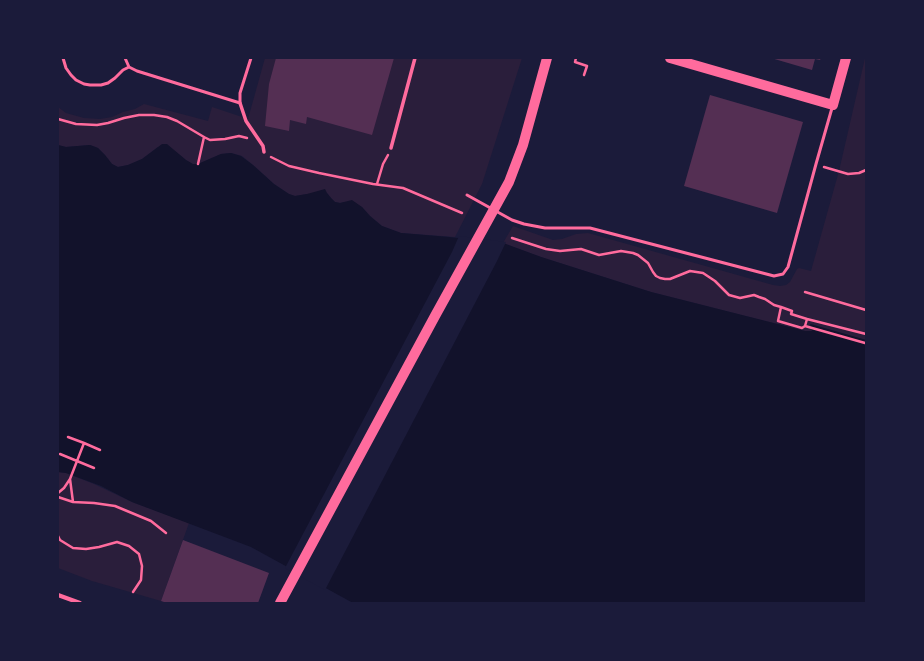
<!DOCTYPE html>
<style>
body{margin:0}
#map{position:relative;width:924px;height:661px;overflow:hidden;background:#1b1b3a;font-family:Overpass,sans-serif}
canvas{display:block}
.frame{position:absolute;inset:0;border:59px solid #1b1b3a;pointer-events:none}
</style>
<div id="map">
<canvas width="924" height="661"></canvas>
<div class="frame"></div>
</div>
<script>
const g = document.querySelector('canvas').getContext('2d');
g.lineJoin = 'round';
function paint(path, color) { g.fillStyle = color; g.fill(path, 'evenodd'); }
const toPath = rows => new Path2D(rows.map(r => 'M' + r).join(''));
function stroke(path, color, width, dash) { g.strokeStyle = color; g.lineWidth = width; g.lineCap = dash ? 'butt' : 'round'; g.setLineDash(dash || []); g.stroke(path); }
paint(toPath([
 [265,58,522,58,482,184,455,237,401,233,382,226,370,216,362,207,345,202,340,203,335,202,331,198,327,193,307,194,295,196,289,194,274,184,253,165,242,156,231,153,221,154,198,164,192,164,186,160,176,152,158,147,142,159,128,165,118,167,112,164,105,155,98,148,90,145,66,147,58,145,58,107,66,113,84,118,100,119,112,117,123,112,135,109,144,104,208,121,212,107,248,119],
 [865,58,866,58,866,340,811,324,812,331,805,331,651,292,541,257,503,243,513,226,553,240,562,239,576,234,588,233,773,285,780,286,786,285,790,282,797,269,799,268,811,271,839,171],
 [58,472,66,473,94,484,132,502,189,523,161,601,92,581,58,568]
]), '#2a1e3b');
paint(toPath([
 [162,144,167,144,186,160,193,164,198,164,221,154,231,153,241,156,253,165,274,184,289,194,295,196,307,194,325,189,327,193,331,198,335,202,340,203,352,200,362,207,370,216,382,226,401,233,449,237,503,243,541,257,651,292,805,331,812,331,810,324,866,340,866,603,353,603,251,547,132,502,101,486,66,473,58,472,58,145,66,147,90,145,98,148,105,155,112,164,118,167,128,165,142,159]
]), '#12122b');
paint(toPath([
 [459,236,506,242,497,261,325,590,285,568,452,252]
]), '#1b1b3a');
paint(toPath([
 [276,58,394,58,372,135,307,117,306,124,290,120,289,131,265,126,269,84],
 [771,58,821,58,820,60,815,59,812,70],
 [710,95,803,122,777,213,684,186],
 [183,540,269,573,258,603,167,603,161,601]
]), '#542f53');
stroke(toPath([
 [576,58,575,62,587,66,584,75],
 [58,119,76,124,97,125,108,123,124,118,139,115,154,115,167,117,177,121,204,137,210,140,225,139,239,136,247,138],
 [271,157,289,166,319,173,373,184,403,188,462,213],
 [198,164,204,137],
 [824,167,848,174,859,173,866,170],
 [377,184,383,164,388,155],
 [512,238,546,249,560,251,581,249,599,255,621,251,633,253,638,255,648,263,653,272,656,276,660,278,665,279,670,279,690,271,703,273,715,281,729,295,740,298,754,295,759,297,765,299,774,305,781,307],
 [805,292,866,310],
 [807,319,866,334],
 [805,326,802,328,778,321,781,307,792,311,791,314,807,319,805,326,865,343],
 [68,437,84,443],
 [60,454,94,468],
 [70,479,84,443,100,450],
 [58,493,64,488,70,479,73,502],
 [58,497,73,502,94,503,115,506,151,521,166,533],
 [58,536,60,540,73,548,86,549,99,547,117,542,129,546,139,554,142,566,141,580,133,592]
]), '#ff6b9d', 2.5);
stroke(toPath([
 [63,58,66,68,71,75,76,80,84,84,90,85,101,85,108,83,115,78,123,70,129,67],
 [125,58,129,67,137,71,240,103,240,93,251,58],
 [467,195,512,220,524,224,545,228,590,228,774,276,783,274,788,267,816,164,832,108]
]), '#ff6b9d', 3);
stroke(toPath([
 [240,103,246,121,263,146,264,152],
 [391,148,415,58]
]), '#ff6b9d', 3.5);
stroke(toPath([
 [58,595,80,603]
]), '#ff6b9d', 4);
stroke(toPath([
 [670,58,833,105,846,58],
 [280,603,435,316,509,182,523,145,547,58]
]), '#ff6b9d', 10);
</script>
